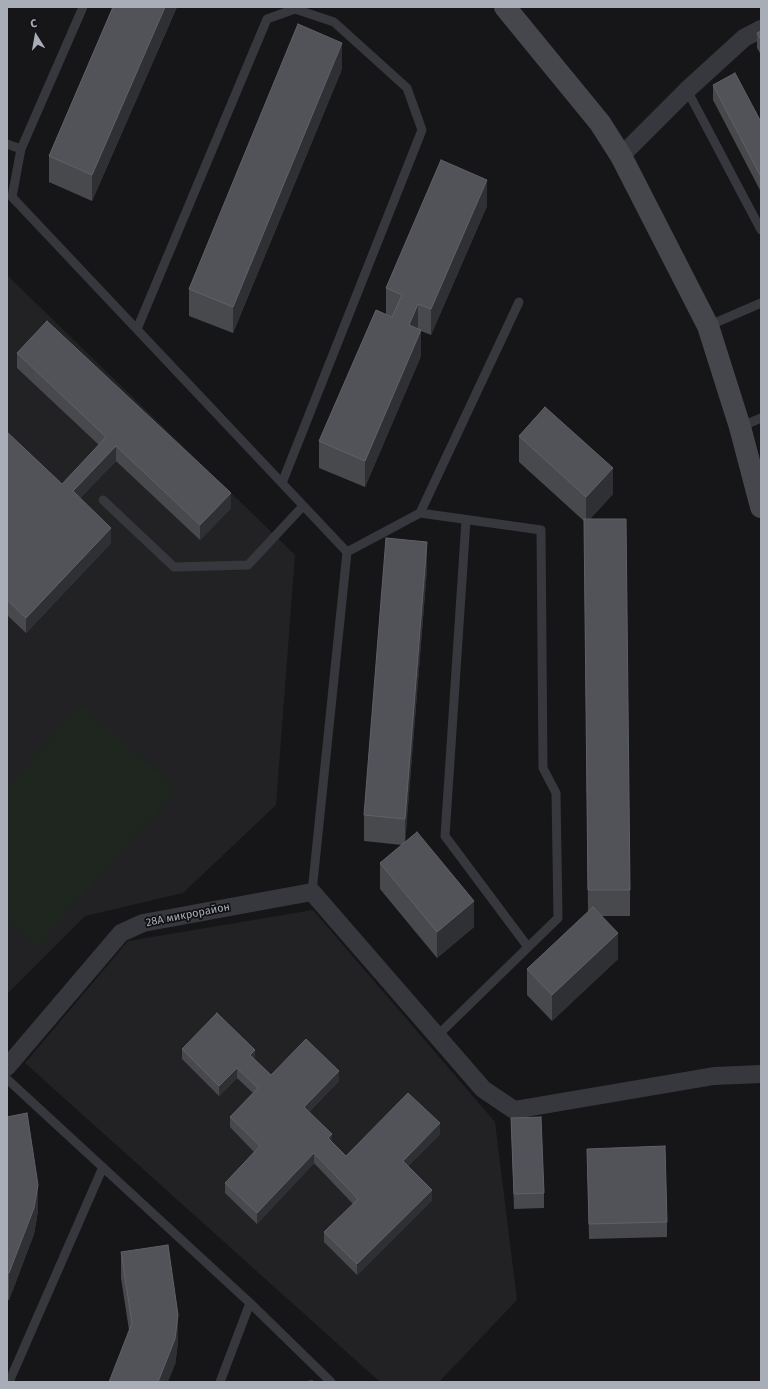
<!DOCTYPE html>
<meta charset="utf-8">
<style>
body{margin:0}
#map{position:relative;width:768px;height:1389px;overflow:hidden;background:#161618;font-family:"Fira Sans",sans-serif}
canvas{display:block}
.frame{position:absolute;inset:0;border:8px solid #a8adb8;pointer-events:none}
.north{position:absolute;left:16px;top:16px;width:40px;height:40px;-webkit-text-stroke:3px #111113;paint-order:stroke;rotate:349deg;font-size:11px;font-weight:700;line-height:16px;text-align:center;color:#a8adb8}
.north::after{content:'';display:block;margin:auto;width:14px;height:18px;background:#a8adb8;clip-path:polygon(50% 0,100% 100%,50% 72%,0 100%)}
</style>
<div id="map">
<canvas width="768" height="1389"></canvas>
<div class="frame"></div>
<div class="north">С</div>
</div>
<script>
const g = document.querySelector('canvas').getContext('2d');
g.lineJoin = 'round';
function paint(path, color) { g.fillStyle = color; g.fill(path, 'evenodd'); }
const toPath = rows => new Path2D(rows.map(r => 'M' + r).join(''));
function stroke(path, color, width, dash) { g.strokeStyle = color; g.lineWidth = width; g.lineCap = dash ? 'butt' : 'round'; g.setLineDash(dash || []); g.stroke(path); }
function drawText(font, color, halo, rows, align = 'center') {
  g.font = font + ' "Fira Sans",sans-serif'; g.lineWidth = 3.5; g.setLineDash([]); g.textBaseline = 'middle'; g.strokeStyle = halo; g.fillStyle = color; for (const [text, x, y, turn = 0] of rows) {
    g.save(); g.translate(x, y); g.rotate((+turn || 0) * Math.PI / 180); g.textAlign = isNaN(turn) ? turn : align; if (halo) g.strokeText(text, 0, 0); g.fillText(text, 0, 0); g.restore();
  }
}
paint(toPath([
 [7,275,295,555,276,805,183,893,85,916,7,994],
 [313,910,495,1122,517,1300,439,1382,380,1382,25,1063,128,941]
]), '#222225');
paint(toPath([
 [81,704,177,789,37,947,7,920,7,787]
]), '#1e261f');
stroke(toPath([
 [83,7,21,149,12,197,347,552,312,892],
 [687,90,761,230],
 [7,144,21,149],
 [708,326,761,303],
 [137,329,267,19,295,9,334,22,407,88,422,130,282,483],
 [740,427,761,418],
 [103,500,174,567,248,565,303,506],
 [420,513,519,302],
 [466,520,445,836,528,947],
 [347,552,420,513,541,530,543,768,556,793,558,918,437,1036],
 [7,1079,250,1303,331,1382],
 [9,1382,103,1167],
 [220,1382,250,1303]
]), '#37383d', 9);
stroke(toPath([
 [621,156,687,90,744,38,761,29],
 [7,1067,121,933,143,923,312,892,483,1089,514,1110,714,1076,761,1074]
]), '#37383d', 18);
stroke(toPath([
 [505,7,600,123,621,156,708,326,740,427,761,507]
]), '#45474d', 22);
paint(toPath([
 [113,7,177,7,92,201,49,182,49,156],
 [761,31,761,55,757,48,757,33],
 [342,69,233,333,189,316,189,289],
 [713,85,761,122,761,192,713,100],
 [487,206,431,335,421,331,421,356,365,487,319,468,319,441,392,317,386,314,386,288],
 [17,353,231,508,200,540,116,461,80,498,111,543,26,633,7,615,7,432,62,484,99,445,17,368],
 [519,436,613,494,590,519,630,890,630,916,602,916,618,959,552,1021,527,995,527,969,588,912,584,521,519,462],
 [427,568,405,842,474,927,437,958,380,889,380,863,402,845,364,841,364,815],
 [182,1049,255,1060,271,1075,339,1081,309,1112,332,1143,346,1156,440,1134,408,1166,432,1200,357,1275,324,1242,324,1232,353,1204,314,1163,257,1224,225,1193,225,1183,254,1152,230,1127,230,1117,253,1093,237,1078,219,1096,182,1059],
 [7,1117,38,1211,34,1234,9,1300,7,1299],
 [511,1118,544,1193,544,1208,514,1209],
 [587,1149,667,1222,667,1237,589,1239],
 [121,1252,178,1342,175,1365,129,1330,121,1278]
]), '#47494d');
paint(toPath([
 [165,7,177,7,92,201,92,175],
 [342,43,342,69,233,333,233,307],
 [487,180,487,206,431,335,431,309],
 [418,304,418,330,409,325],
 [421,330,421,356,365,487,365,461],
 [116,446,116,461,73,506,73,491],
 [613,468,613,494,586,523,586,497],
 [231,493,231,508,200,540,200,525],
 [111,528,111,543,26,633,26,618],
 [427,542,427,568,405,845,405,819],
 [474,901,474,927,437,958,437,932],
 [618,933,618,959,552,1021,552,995],
 [255,1050,255,1060,250,1055],
 [237,1068,237,1078,219,1096,219,1086],
 [339,1071,339,1081,304,1117,304,1107],
 [440,1123,440,1134,403,1171,403,1161],
 [332,1134,332,1144,328,1138],
 [314,1153,314,1163,257,1224,257,1213],
 [38,1185,38,1211,34,1234,9,1300,9,1273],
 [432,1190,432,1200,357,1275,357,1264],
 [178,1315,178,1342,175,1365,168,1382,158,1382]
]), '#2f3033');
const building = toPath([
 [113,7,165,7,92,175,49,156,113,7],
 [298,24,342,43,233,307,189,289,298,24],
 [761,31,761,40,757,33,761,31],
 [735,73,761,122,761,177,713,85,735,73],
 [441,160,487,180,431,309,418,304,409,325,421,330,365,461,319,441,376,310,392,317,402,295,386,288,441,160],
 [47,321,231,493,200,525,116,446,73,491,111,528,26,618,7,600,7,432,62,484,106,437,17,353,47,321],
 [545,407,613,468,586,497,519,436,545,407],
 [584,519,626,519,630,890,588,890,584,519],
 [386,538,427,542,405,819,364,815,386,538],
 [417,832,474,901,437,932,380,863,417,832],
 [593,907,618,933,552,995,527,969,593,907],
 [217,1013,255,1050,250,1055,271,1075,306,1039,339,1071,304,1107,332,1134,328,1138,346,1156,408,1093,440,1123,403,1161,432,1190,357,1264,324,1232,358,1199,314,1153,257,1213,225,1183,260,1146,230,1117,258,1088,237,1068,219,1086,182,1049,217,1013],
 [27,1113,38,1185,34,1208,9,1273,7,1273,7,1117,27,1113],
 [541,1117,544,1193,514,1194,511,1118,541,1117],
 [665,1146,667,1222,589,1224,587,1149,665,1146],
 [168,1245,178,1315,175,1339,158,1382,109,1382,132,1323,121,1252,168,1245],
 [312,1381,312,1382,302,1382,312,1381]
]);
paint(building, '#525359');
stroke(building, '#5f6168', 1);
drawText('11px', '#a8adb8', '#111113', [
 ["28А микрорайон",188,915,-11]
]);
</script>
